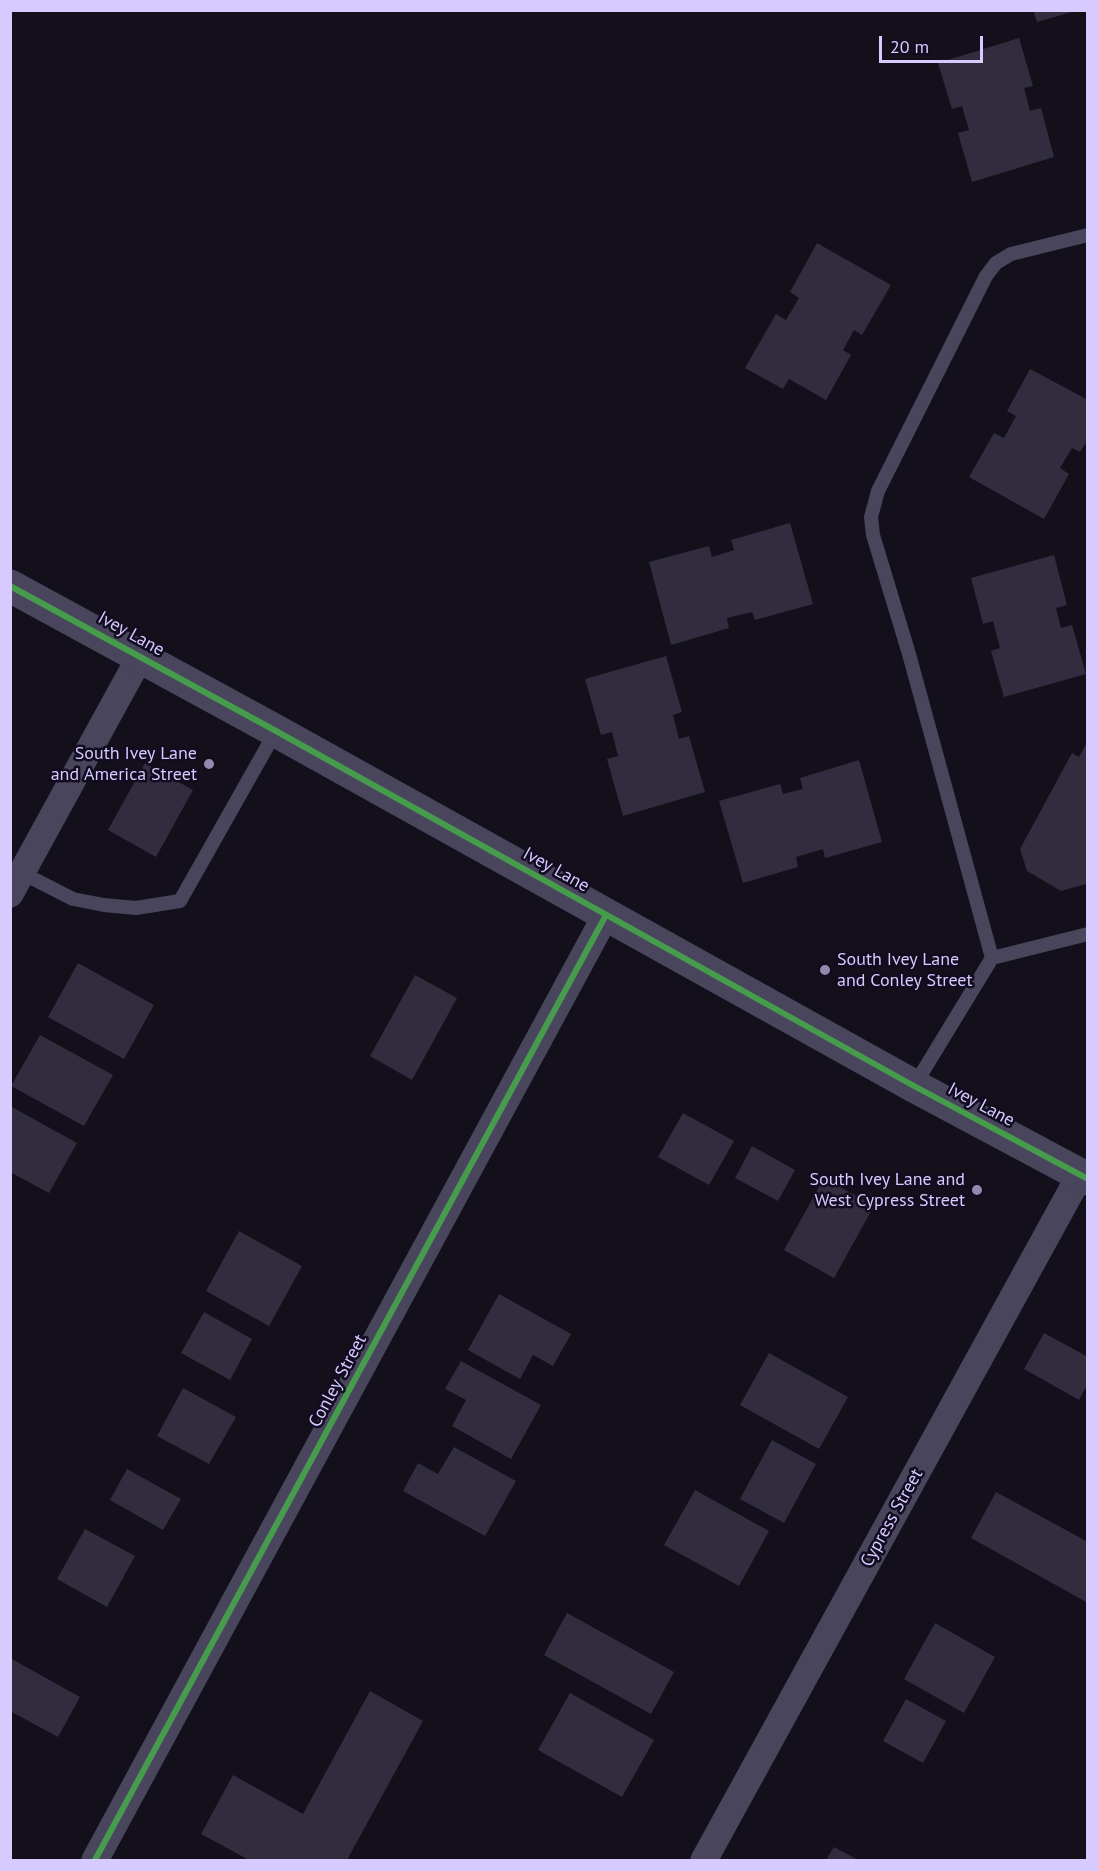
<!DOCTYPE html>
<style>
body{margin:0}
#map{position:relative;width:1098px;height:1871px;overflow:hidden;background:#13101b;font-family:"PT Sans",sans-serif}
canvas{display:block}
.frame{position:absolute;inset:0;border:12px solid #d6caff;pointer-events:none}
.scale{position:absolute;left:879px;top:36px;width:104px;height:27px;box-sizing:border-box;border:3px solid #d6caff;border-top:0;padding-left:8px;font-size:18px;line-height:21px;white-space:nowrap;color:#d6caff;-webkit-text-stroke:4px #110c1f;paint-order:stroke}
</style>
<div id="map">
<canvas width="1098" height="1871"></canvas>
<div class="frame"></div>
<div class="scale">20 m</div>
</div>
<script>
const g = document.querySelector('canvas').getContext('2d');
g.lineJoin = 'round';
function paint(path, color) { g.fillStyle = color; g.fill(path, 'evenodd'); }
const toPath = rows => new Path2D(rows.map(r => 'M' + r).join(''));
function stroke(path, color, width, dash) { g.strokeStyle = color; g.lineWidth = width; g.lineCap = dash ? 'butt' : 'round'; g.setLineDash(dash || []); g.stroke(path); }
function drawText(font, color, halo, rows, align = 'center') {
  g.font = font + ' "PT Sans",sans-serif'; g.lineWidth = 5; g.setLineDash([]); g.textBaseline = 'middle'; g.strokeStyle = halo; g.fillStyle = color; for (const [text, x, y, turn = 0] of rows) {
    g.save(); g.translate(x, y); g.rotate((+turn || 0) * Math.PI / 180); g.textAlign = isNaN(turn) ? turn : align; if (halo) g.strokeText(text, 0, 0); g.fillText(text, 0, 0); g.restore();
  }
}
paint(toPath([
 [1033,10,1074,10,1075,11,1037,22],
 [1019,38,1033,86,1024,88,1030,111,1041,108,1054,157,972,182,958,133,969,130,962,106,952,109,938,63],
 [817,243,891,285,862,335,854,330,843,350,851,355,826,400,789,379,783,389,745,368,776,314,786,320,799,298,790,292],
 [1030,369,1088,400,1088,439,1080,452,1072,448,1060,468,1069,474,1044,519,969,477,994,433,1004,438,1016,416,1007,411],
 [790,523,813,604,755,620,752,612,727,618,729,628,671,645,649,562,709,546,712,557,734,550,731,540],
 [1054,555,1067,605,1056,608,1061,628,1072,625,1086,674,1004,697,991,651,1000,648,993,621,983,624,971,578],
 [666,656,682,712,673,715,679,739,689,736,705,792,623,816,607,759,618,756,612,732,601,735,585,679],
 [1088,740,1088,881,1086,884,1061,891,1027,871,1020,849,1072,753,1079,757],
 [859,760,882,842,825,858,823,849,796,857,798,867,743,883,719,801,780,784,783,794,803,789,800,778],
 [145,763,193,790,156,857,108,830],
 [78,963,154,1005,124,1059,48,1017],
 [415,975,457,998,412,1080,370,1056],
 [40,1035,113,1075,84,1126,11,1086],
 [10,1106,77,1143,49,1193,10,1172],
 [683,1113,734,1141,709,1185,658,1157],
 [752,1146,795,1170,778,1201,735,1178],
 [824,1178,874,1206,834,1278,784,1250],
 [239,1231,302,1266,269,1326,206,1291],
 [499,1294,571,1334,553,1366,533,1355,520,1379,468,1350],
 [204,1312,252,1339,230,1380,181,1353],
 [1044,1333,1088,1357,1088,1383,1079,1400,1024,1369],
 [769,1353,848,1397,819,1449,740,1405],
 [461,1361,541,1405,511,1459,452,1426,466,1400,445,1389],
 [183,1388,236,1417,209,1464,157,1436],
 [772,1440,816,1464,784,1523,740,1499],
 [454,1447,516,1481,485,1536,403,1491,418,1463,438,1474],
 [127,1469,181,1499,163,1530,110,1500],
 [695,1490,769,1531,739,1586,664,1545],
 [996,1492,1088,1542,1088,1603,971,1538],
 [85,1529,135,1556,107,1607,57,1579],
 [567,1613,674,1672,651,1714,544,1655],
 [935,1623,995,1657,964,1713,904,1679],
 [10,1658,80,1697,58,1737,10,1711],
 [370,1691,423,1721,347,1860,249,1860,201,1834,233,1775,303,1814],
 [570,1693,654,1740,622,1797,538,1750],
 [906,1699,946,1721,923,1763,883,1741],
 [834,1847,858,1860,826,1860]
]), '#312d3e');
stroke(toPath([
 [22,873,73,899,104,905,136,908,180,901,276,731],
 [992,958,1088,934],
 [914,1086,992,958,909,654,873,535,871,517,878,491,986,276,996,263,1011,254,1088,235]
]), '#48455c', 14);
stroke(toPath([
 [10,894,140,657],
 [95,1860,606,915],
 [704,1860,1080,1175]
]), '#48455c', 27);
stroke(toPath([
 [10,586,276,731,914,1086,1088,1179]
]), '#48455c', 33);
stroke(toPath([
 [10,586,276,731,914,1086,1088,1179],
 [95,1860,606,915]
]), '#469c4c', 6);
for (const [x, y, r, color] of [
 [209,764,6,"#9289af"],
 [825,970,6,"#9289af"],
 [977,1190,6,"#9289af"]
]) { const dot = new Path2D(); dot.arc(x, y, r, 0, 2 * Math.PI); g.fillStyle = color; g.fill(dot); stroke(dot, '#110c1f', 2); }
drawText('18px', '#d6caff', '#110c1f', [
 ["Ivey Lane",131,634,29],
 ["Ivey Lane",556,870,29],
 ["Ivey Lane",981,1105,28],
 ["Conley Street",338,1381,-62],
 ["Cypress Street",892,1518,-61]
]);
drawText('18px', '#d6caff', '#110c1f', [
 ["South Ivey Lane",197,754],
 ["and America Street",197,775],
 ["South Ivey Lane",837,960,"left"],
 ["and Conley Street",837,981,"left"],
 ["South Ivey Lane and",965,1180],
 ["West Cypress Street",965,1201]
], 'right');
</script>
